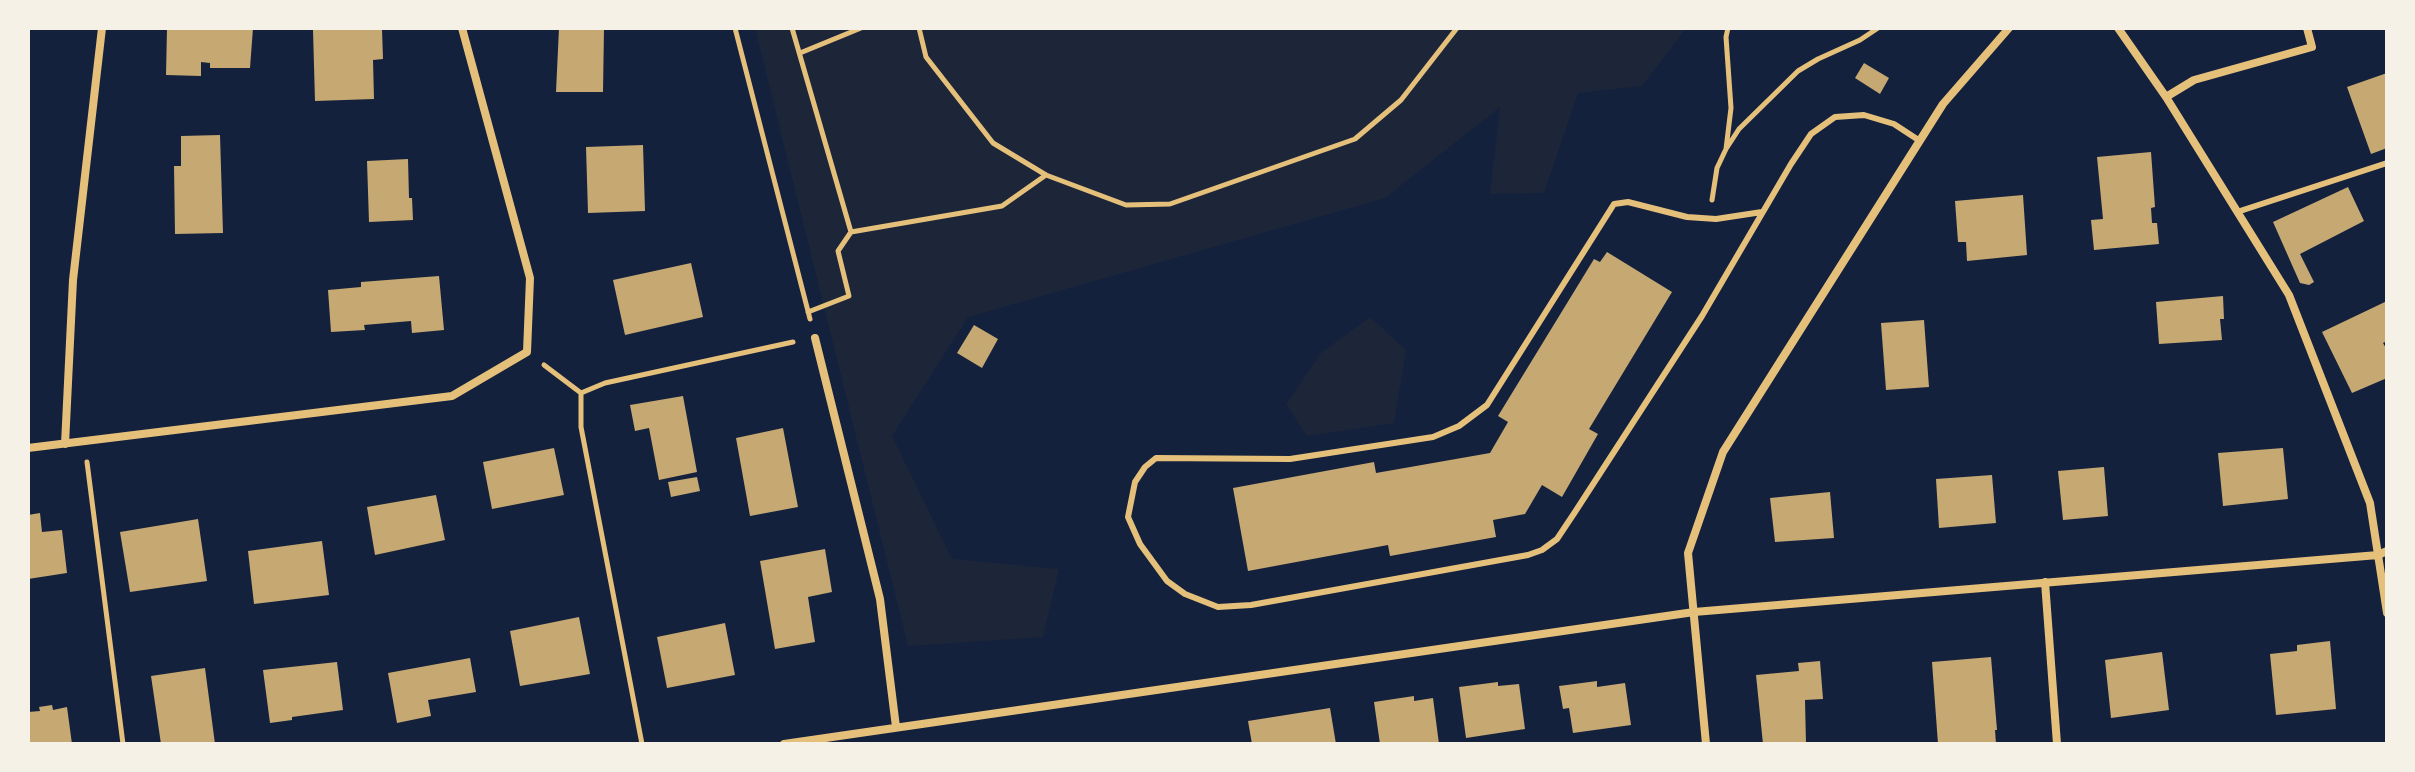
<!DOCTYPE html>
<style>
body{margin:0}
#map{position:relative;width:2415px;height:772px;overflow:hidden;background:#14213d;font-family:Cabin,sans-serif}
canvas{display:block}
.frame{position:absolute;inset:0;border:30px solid #f6f1e7;pointer-events:none}
</style>
<div id="map">
<canvas width="2415" height="772"></canvas>
<div class="frame"></div>
</div>
<script>
const g = document.querySelector('canvas').getContext('2d');
g.lineJoin = 'round';
function paint(path, color) { g.fillStyle = color; g.fill(path, 'evenodd'); }
const toPath = rows => new Path2D(rows.map(r => 'M' + r).join(''));
function stroke(path, color, width, dash) { g.strokeStyle = color; g.lineWidth = width; g.lineCap = dash ? 'butt' : 'round'; g.setLineDash(dash || []); g.stroke(path); }
paint(toPath([
 [755,28,1686,28,1642,86,1578,93,1544,193,1490,194,1500,107,1385,198,968,317,892,436,952,559,1059,569,1043,637,908,646],
 [1370,317,1406,350,1394,423,1307,436,1286,404,1321,353]
]), '#1d2539');
paint(toPath([
 [167,28,253,28,250,68,210,68,210,63,201,62,201,76,166,75],
 [559,28,604,28,603,92,556,92],
 [382,29,383,59,373,60,374,99,315,101,313,30],
 [1864,63,1889,78,1880,94,1855,78],
 [2387,73,2387,148,2371,154,2347,87],
 [220,135,223,233,175,234,174,166,181,166,181,136],
 [643,145,645,211,588,213,586,147],
 [2151,152,2155,207,2151,208,2152,223,2157,223,2159,244,2094,250,2091,220,2103,219,2097,157],
 [408,159,409,198,412,198,413,220,369,222,367,161],
 [2348,187,2364,221,2300,254,2314,282,2309,285,2300,283,2273,222],
 [2023,195,2027,255,1967,261,1966,242,1958,242,1955,201],
 [1607,252,1672,292,1589,429,1598,434,1562,497,1542,485,1525,514,1493,520,1496,537,1390,556,1388,545,1248,571,1233,488,1374,462,1376,473,1490,453,1508,422,1498,416,1594,259,1600,262],
 [691,263,703,317,625,335,613,280],
 [439,276,444,330,412,333,411,321,364,325,365,330,331,332,328,290,361,287,361,282],
 [2223,296,2224,319,2220,319,2222,340,2159,344,2156,302],
 [2387,301,2387,341,2383,343,2387,350,2387,378,2352,393,2322,332],
 [1924,320,1929,387,1886,390,1881,323],
 [974,325,998,339,982,368,957,353],
 [683,396,697,472,659,480,649,428,635,431,630,405],
 [783,428,798,507,750,516,736,438],
 [554,448,564,495,492,509,483,462],
 [2283,448,2288,499,2223,506,2218,453],
 [2104,467,2108,516,2063,520,2058,471],
 [1992,475,1996,523,1939,528,1936,479],
 [697,477,700,491,671,497,668,482],
 [1830,492,1834,538,1775,542,1770,498],
 [436,495,445,540,375,555,367,507],
 [40,513,42,532,62,530,67,573,28,579,28,515],
 [198,519,207,581,130,592,120,532],
 [322,541,329,595,254,604,248,551],
 [825,549,832,592,808,597,815,642,775,649,760,561],
 [579,617,590,674,520,686,510,631],
 [725,623,735,675,667,688,657,637],
 [2330,641,2336,709,2276,715,2270,654,2297,651,2297,645],
 [2162,652,2169,710,2111,718,2105,660],
 [1991,657,1997,730,1995,730,1996,744,1938,744,1932,662],
 [470,658,476,692,428,700,431,716,397,723,388,673],
 [1820,661,1823,699,1805,700,1806,744,1763,744,1756,675,1799,671,1798,663],
 [337,662,343,710,292,717,292,720,270,723,263,670],
 [205,668,215,744,161,744,151,676],
 [1597,681,1597,687,1625,683,1631,725,1573,733,1569,708,1563,709,1559,686],
 [1498,682,1498,686,1519,684,1525,729,1466,738,1459,687],
 [1414,696,1414,701,1433,698,1439,744,1380,744,1374,702],
 [52,705,53,710,67,707,72,744,28,744,28,712,40,711,39,707],
 [1330,708,1336,744,1252,744,1248,721]
]), '#c6a872');
stroke(toPath([
 [735,28,810,319],
 [792,28,851,232,1002,206,1046,175],
 [919,28,926,57,993,143,1046,175,1126,205,1170,204,1355,139,1401,100,1457,28],
 [800,53,861,28],
 [1726,149,1739,129,1798,71,1818,59,1860,40,1878,28],
 [1712,200,1717,168,1726,149,1731,108,1726,37,1728,28],
 [808,312,849,296,838,251,851,232],
 [544,365,581,393,581,427,642,744],
 [581,393,605,383,793,342],
 [87,462,123,744]
]), '#e5c07b', 5);
stroke(toPath([
 [1762,212,1716,219,1687,217,1628,202,1614,204,1487,405,1459,426,1433,437,1290,459,1156,458,1145,467,1135,482,1128,517,1140,544,1167,581,1185,594,1218,607,1251,605,1528,555,1542,550,1557,539,1575,512,1702,316,1791,164,1811,134,1835,117,1864,115,1894,124,1920,141],
 [2237,212,2387,163]
]), '#e5c07b', 6);
stroke(toPath([
 [2118,28,2166,97,2289,295,2370,503,2387,613],
 [2166,97,2194,80,2312,47,2307,28],
 [815,338,880,599,896,727],
 [65,444,73,280,102,28],
 [28,448,452,396,527,352,530,278,462,28],
 [2045,582,2057,744],
 [784,744,1694,612,2378,555,2387,551],
 [1706,744,1688,553,1723,452,1943,104,2009,28]
]), '#e5c07b', 8);
</script>
